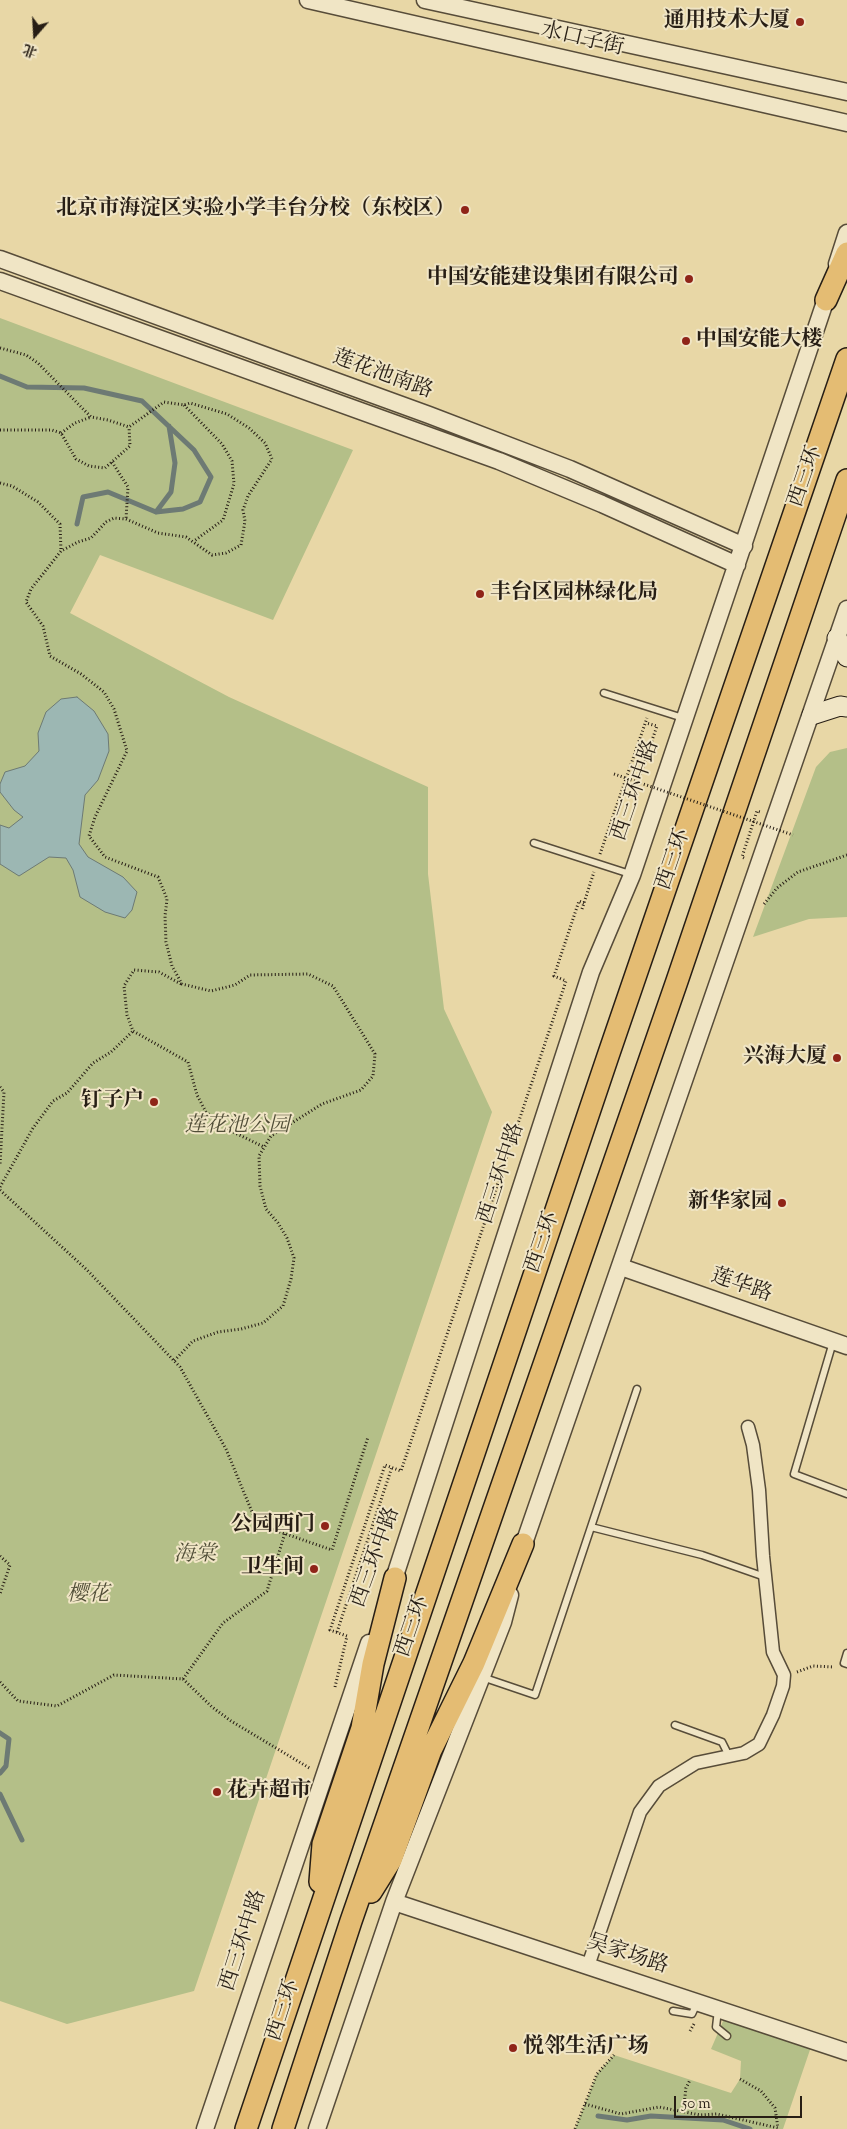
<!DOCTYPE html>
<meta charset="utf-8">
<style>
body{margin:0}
#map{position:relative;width:847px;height:2129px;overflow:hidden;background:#e8d7a6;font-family:"Sorts Mill Goudy","Noto Serif SC",serif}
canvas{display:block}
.north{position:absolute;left:10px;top:10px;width:50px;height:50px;-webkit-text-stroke:4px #f0e5c5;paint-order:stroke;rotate:199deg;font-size:14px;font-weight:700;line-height:20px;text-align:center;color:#271e15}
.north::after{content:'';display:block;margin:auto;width:18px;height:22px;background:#271e15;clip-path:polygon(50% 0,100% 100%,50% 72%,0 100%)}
.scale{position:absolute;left:674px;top:2096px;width:128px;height:22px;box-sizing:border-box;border:2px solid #271e15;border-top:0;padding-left:6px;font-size:15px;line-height:18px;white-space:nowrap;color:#271e15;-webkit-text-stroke:4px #f0e5c5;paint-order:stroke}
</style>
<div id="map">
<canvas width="847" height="2129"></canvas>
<div class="north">北</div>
<div class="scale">50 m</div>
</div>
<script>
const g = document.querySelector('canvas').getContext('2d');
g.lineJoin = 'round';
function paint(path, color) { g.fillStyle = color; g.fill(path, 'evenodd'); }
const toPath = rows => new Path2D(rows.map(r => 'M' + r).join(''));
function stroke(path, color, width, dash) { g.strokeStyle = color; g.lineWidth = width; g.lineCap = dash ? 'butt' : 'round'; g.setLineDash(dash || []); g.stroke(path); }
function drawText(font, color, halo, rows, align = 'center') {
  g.font = font + ' "Sorts Mill Goudy","Noto Serif SC",serif'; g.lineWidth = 4; g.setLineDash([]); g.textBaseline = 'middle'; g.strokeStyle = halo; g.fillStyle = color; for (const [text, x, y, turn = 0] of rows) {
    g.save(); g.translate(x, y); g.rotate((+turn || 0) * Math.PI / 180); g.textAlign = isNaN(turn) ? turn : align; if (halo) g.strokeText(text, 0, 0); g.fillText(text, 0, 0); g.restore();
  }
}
paint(toPath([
 [0,318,353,450,273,620,100,555,70,613,229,697,428,787,428,874,444,1009,492,1112,194,1991,67,2024,0,2001],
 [847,748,847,917,809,919,753,937,816,767,830,752],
 [727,2012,813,2041,783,2129,575,2129,597,2074,614,2055,731,2093,740,2079,741,2061,711,2049]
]), '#b4bf88');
const water = toPath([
 [77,697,94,711,108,734,109,751,98,780,85,795,79,844,88,857,123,877,137,892,132,910,125,918,105,912,80,897,73,870,66,858,49,857,19,876,0,864,0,825,9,828,23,817,14,810,0,792,0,784,5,772,25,766,39,751,38,733,46,712,61,699,77,697]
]);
paint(water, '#9cb7b3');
stroke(water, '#6d7a74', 1);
stroke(toPath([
 [0,376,27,387,84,388,142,401,194,450,211,477,200,502,183,509,156,512,108,492,83,497,77,524],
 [156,512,171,492,175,463,169,426],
 [0,1733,9,1739,6,1766,0,1773],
 [0,1794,22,1840],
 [598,2116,627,2120,651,2116,723,2120,750,2129]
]), '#6d7a74', 5);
const service = toPath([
 [604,693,683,718],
 [534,843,630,874],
 [833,1342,794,1474,847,1494],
 [591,1527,702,1555,765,1577],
 [847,1653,844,1663,847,1664],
 [482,1677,535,1695,637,1389],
 [675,1725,722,1742,729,1756],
 [718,2010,716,2027,727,2036],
 [673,2011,692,2014,697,2003]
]);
const minor = toPath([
 [588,1966,640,1812,659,1786,696,1763,744,1753,759,1744,773,1715,783,1686,784,1675,773,1652,763,1556,759,1490,753,1445,748,1427]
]);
const tertiary = toPath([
 [308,0,847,123],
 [425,0,847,92],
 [0,259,429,415,570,469,744,546],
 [837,264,847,233],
 [0,281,499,461,602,504,737,565],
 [621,1267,847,1346],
 [520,1555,847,609],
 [391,1588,591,972,632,875,829,290],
 [394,1902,847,2052],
 [205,2129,369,1643],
 [317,2129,394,1902,503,1622,510,1595]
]);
const secondary = toPath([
 [837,638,847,657],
 [812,715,840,706,847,707]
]);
const trunk = toPath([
 [826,300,847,253],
 [320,1882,323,1844,362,1728,373,1664,395,1578],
 [371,1892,391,1860,431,1750,474,1663,523,1544],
 [246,2129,608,1056,847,359],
 [283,2129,351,1921,677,981,847,480]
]);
stroke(service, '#574c39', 9);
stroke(minor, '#574c39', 15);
stroke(tertiary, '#574c39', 19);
stroke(secondary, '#271e15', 21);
stroke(trunk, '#271e15', 24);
stroke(toPath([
 [0,348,26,355,38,363,91,417,108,420,129,427,164,402,184,405,190,403,227,414,249,428,265,443,272,459,248,496,243,510,245,521,241,545,226,553,212,555,186,537,158,533,126,519,114,518,106,522,91,538,78,542,61,551,31,589,26,602,43,626,50,656,81,674,104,692,114,709,127,751,95,817,89,836,105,857,158,877,167,899,165,916,166,942,172,966,182,984,211,991,235,985,250,975,308,974,333,986,375,1054,373,1076,361,1090,322,1104,295,1121,271,1136,259,1156,260,1186,266,1209,278,1223,287,1238,294,1258,291,1279,283,1306,263,1323,241,1329,218,1332,193,1341,174,1361],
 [184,405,222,444,232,461,234,484,223,520,194,541],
 [0,430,52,430,61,433,76,459,89,466,105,468,130,446,129,427],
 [61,433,75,423,91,417],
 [112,462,128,487,126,519],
 [0,483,12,486,38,502,60,524,61,551],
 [638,781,657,726,646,723],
 [600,854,647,718],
 [744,858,742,857,757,811,760,812],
 [764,904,777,888,798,872,847,855],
 [582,909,594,872],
 [181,984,159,972,134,970,124,986,127,1015,133,1031,188,1062,197,1095,206,1112,225,1128,264,1147],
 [0,1087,4,1092,0,1165],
 [0,1187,33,1128,53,1101,67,1093,93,1063,111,1052,133,1031],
 [0,1190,87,1270,180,1367,226,1449,257,1524,332,1550,368,1437],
 [0,1556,10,1565,0,1594],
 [337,1632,392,1467],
 [797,1672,813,1666,834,1667],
 [183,1679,212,1707,231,1721,311,1769],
 [0,1682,18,1701,57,1706,114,1675,183,1679,223,1623,267,1591,285,1533],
 [335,1687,347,1636,330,1630,385,1465,401,1471,566,981,554,976,579,901,584,903],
 [690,2031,694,2024],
 [740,2079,761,2091,775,2108,778,2128],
 [585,2104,621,2114,659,2107,700,2115,717,2114,778,2128],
 [683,2113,686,2088,690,2080],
 [575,2129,597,2074,614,2055]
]), '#271e15', 3, [1, 2.5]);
stroke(service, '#f0e5c5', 6);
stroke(minor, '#f0e5c5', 12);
stroke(tertiary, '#f0e5c5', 16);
stroke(secondary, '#f0e5c5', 19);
stroke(trunk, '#e4bc73', 21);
stroke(toPath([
 [614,774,793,835]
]), '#271e15', 3, [1, 2.5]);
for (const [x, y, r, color] of [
 [800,22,5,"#8f2418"],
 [465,210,5,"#8f2418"],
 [689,279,5,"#8f2418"],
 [686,341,5,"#8f2418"],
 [480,594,5,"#8f2418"],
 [837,1058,5,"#8f2418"],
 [154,1102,5,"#8f2418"],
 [782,1203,5,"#8f2418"],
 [325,1526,5,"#8f2418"],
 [314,1569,5,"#8f2418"],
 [217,1792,5,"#8f2418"],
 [513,2048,5,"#8f2418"]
]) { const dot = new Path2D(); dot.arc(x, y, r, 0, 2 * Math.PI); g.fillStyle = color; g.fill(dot); stroke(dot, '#f0e5c5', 2); }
drawText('bold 21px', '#271e15', '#f0e5c5', [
 ["通用技术大厦",790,22],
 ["北京市海淀区实验小学丰台分校（东校区）",455,210],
 ["中国安能建设集团有限公司",679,279],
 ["中国安能大楼",696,341,"left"],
 ["丰台区园林绿化局",490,594,"left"],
 ["兴海大厦",827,1058],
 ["钉子户",144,1102],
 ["新华家园",772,1203],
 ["公园西门",315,1526],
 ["卫生间",304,1569],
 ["花卉超市",227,1792,"left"],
 ["悦邻生活广场",523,2048,"left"]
], 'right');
drawText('21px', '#271e15', '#f0e5c5', [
 ["水口子街",582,41,13],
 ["莲花池南路",382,376,20],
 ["西三环",807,477,-71],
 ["西三环中路",637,791,-71],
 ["西三环",675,860,-71],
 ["西三环中路",503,1174,-72],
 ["西三环",544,1243,-71],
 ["莲华路",741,1287,19],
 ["西三环中路",377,1558,-70],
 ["西三环",414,1627,-71],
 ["西三环中路",245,1941,-72],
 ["吴家场路",627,1956,18],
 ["西三环",285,2011,-72]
]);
drawText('italic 21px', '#514e38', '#f0e5c5', [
 ["莲花池公园",237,1127],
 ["海棠",195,1556],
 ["樱花",88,1596]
]);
</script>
